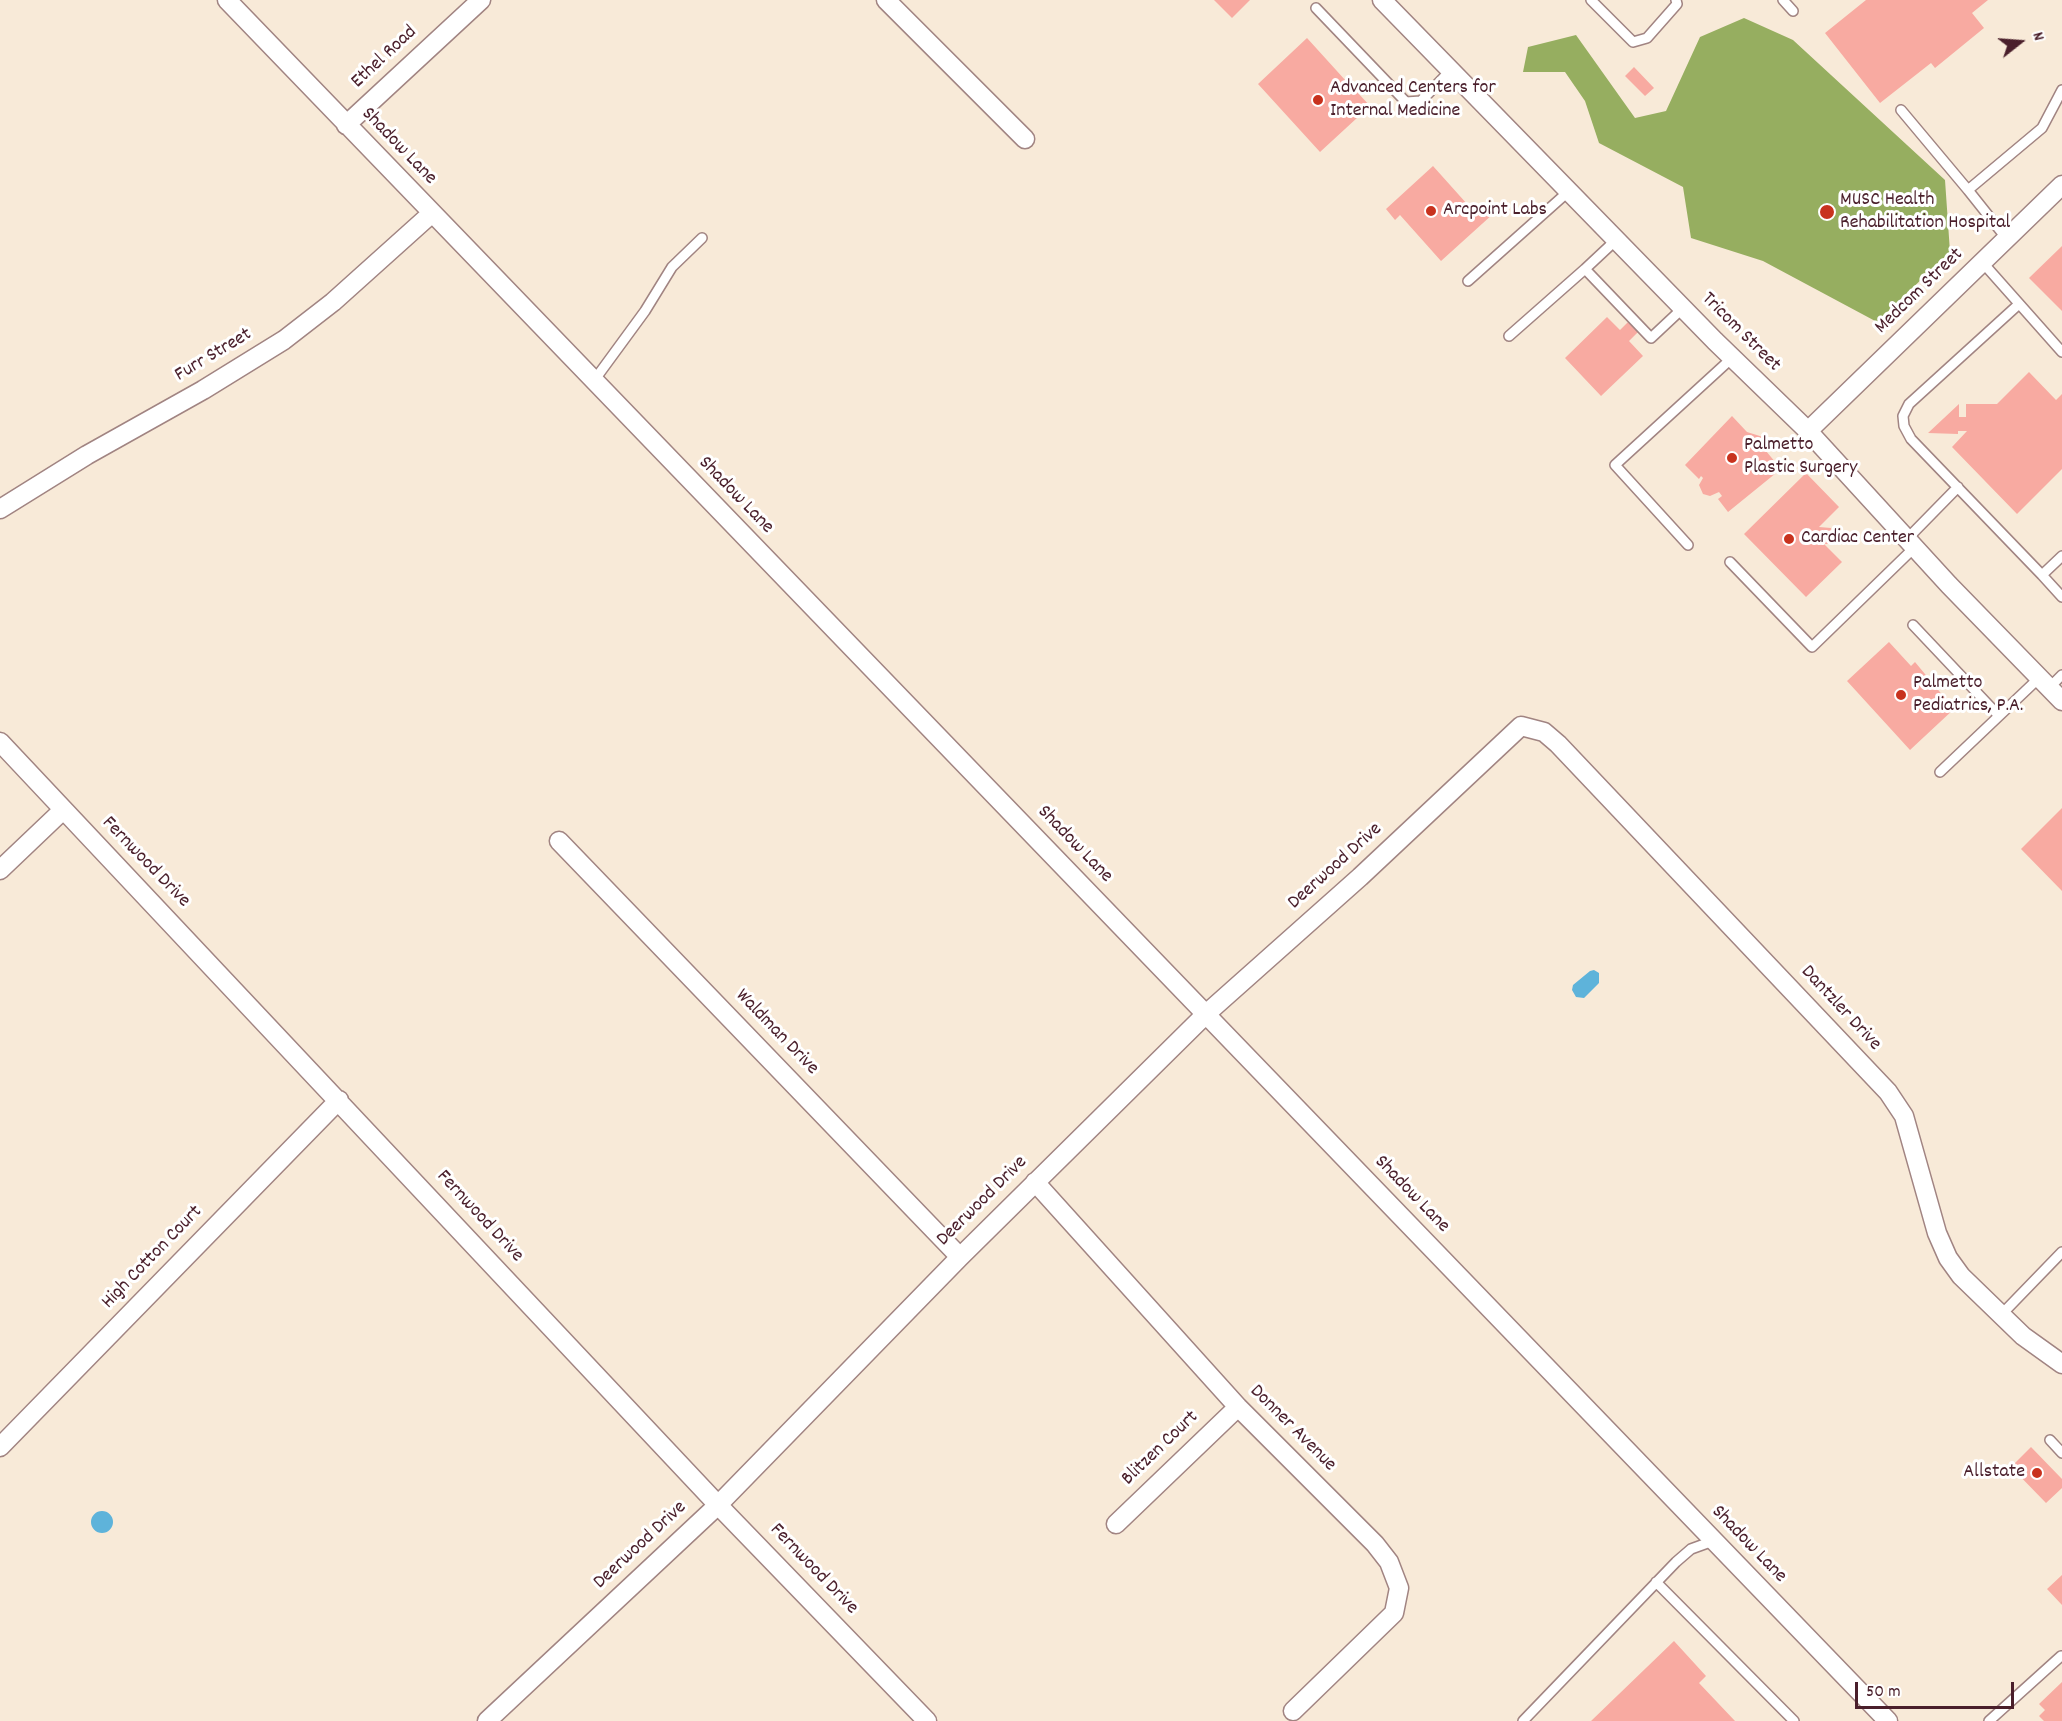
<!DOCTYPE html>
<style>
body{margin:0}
#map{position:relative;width:2062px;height:1721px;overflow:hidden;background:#f8ead8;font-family:Dekko,sans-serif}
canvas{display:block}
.north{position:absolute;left:1990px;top:12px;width:60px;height:60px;-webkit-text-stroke:4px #fff;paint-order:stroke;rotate:73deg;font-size:16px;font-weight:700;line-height:24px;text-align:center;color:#4a1f2b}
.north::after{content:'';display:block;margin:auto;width:21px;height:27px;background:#4a1f2b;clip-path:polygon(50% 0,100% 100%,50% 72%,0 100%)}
.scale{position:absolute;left:1855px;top:1682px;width:159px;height:27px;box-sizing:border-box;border:3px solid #4a1f2b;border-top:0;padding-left:8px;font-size:18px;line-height:21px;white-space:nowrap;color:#4a1f2b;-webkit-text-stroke:4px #fff;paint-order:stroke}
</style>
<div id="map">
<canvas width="2062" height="1721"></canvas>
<div class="north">N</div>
<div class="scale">50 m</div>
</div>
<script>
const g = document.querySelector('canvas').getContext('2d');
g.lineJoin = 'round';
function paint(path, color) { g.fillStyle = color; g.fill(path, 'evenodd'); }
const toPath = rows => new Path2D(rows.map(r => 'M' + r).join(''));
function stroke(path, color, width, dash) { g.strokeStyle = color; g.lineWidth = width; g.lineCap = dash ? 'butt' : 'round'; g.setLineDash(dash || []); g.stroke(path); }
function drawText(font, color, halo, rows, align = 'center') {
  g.font = font + ' Dekko,sans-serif'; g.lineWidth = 6; g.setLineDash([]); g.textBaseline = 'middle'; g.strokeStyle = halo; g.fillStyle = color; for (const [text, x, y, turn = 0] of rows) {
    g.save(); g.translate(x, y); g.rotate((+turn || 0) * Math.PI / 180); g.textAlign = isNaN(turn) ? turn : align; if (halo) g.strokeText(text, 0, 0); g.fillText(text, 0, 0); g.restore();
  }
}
paint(toPath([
 [1744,18,1793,40,1945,180,1950,252,1877,322,1763,261,1691,238,1683,187,1599,143,1585,101,1565,72,1523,72,1528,47,1576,35,1635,118,1666,111,1700,37]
]), '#96ae60');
paint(toPath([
 [1594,970,1599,973,1599,983,1584,998,1576,997,1572,990,1573,985,1590,971],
 '91 1522a11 11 0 1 1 22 0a11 11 0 1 1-22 0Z'
]), '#5eb3da');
paint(toPath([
 [1214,0,1250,0,1232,18],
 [1866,0,1988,0,1972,13,1984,28,1935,68,1931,63,1880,103,1825,33],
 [1307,38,1346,81,1350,77,1361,90,1358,93,1370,106,1320,152,1258,84],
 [1634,67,1654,88,1645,96,1625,76],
 [1433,166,1476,214,1493,214,1441,261,1400,215,1395,220,1386,209],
 [2062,246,2062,311,2029,278],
 [1607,317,1620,330,1630,320,1640,330,1629,341,1643,356,1601,396,1565,358],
 [2029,372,2056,400,2062,394,2062,469,2017,514,1952,447,1967,431,1958,431,1958,434,1928,433,1959,404,1959,417,1966,417,1966,404,1997,404],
 [1732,416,1747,432,1763,437,1766,441,1766,451,1781,469,1728,512,1718,499,1722,496,1719,492,1710,496,1703,494,1699,485,1703,478,1701,476,1699,479,1685,465],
 [1806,473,1839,507,1819,527,1831,528,1830,544,1824,544,1842,562,1806,597,1744,534],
 [1889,642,1911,666,1915,662,1954,709,1910,750,1847,681],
 [2062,808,2062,891,2021,849],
 [2031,1447,2062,1479,2062,1488,2046,1503,2011,1467],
 [2062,1575,2062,1605,2047,1589],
 [1674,1641,1706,1676,1699,1683,1735,1721,1591,1721],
 [2062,1682,2062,1721,2044,1721,2039,1716,2045,1710,2039,1704]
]), '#f8aaa1');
const lane = toPath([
 [1591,0,1633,42,1647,38,1677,4,1676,0],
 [1783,0,1793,11],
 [1316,8,1406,102,1421,101,1451,70],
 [1901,110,1968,190],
 [2007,239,1968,190,2042,128,2062,90],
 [1616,240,1585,269,1651,338,1683,308],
 [1983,263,2062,352],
 [1468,281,1569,191],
 [2019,304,1909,404,1903,416,1904,426,1911,439,2042,575],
 [1509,336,1585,269],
 [593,382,645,311,672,267,702,238],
 [1908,538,1958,487],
 [1688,545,1615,465,1732,358],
 [2062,556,2042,575,2062,597],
 [1730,562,1812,647,1916,546],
 [1913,625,1999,716],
 [2049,688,2062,675],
 [1940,772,2039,678],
 [2001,1315,2062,1252],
 [2050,1440,2062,1453],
 [1656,1582,1794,1721],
 [1523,1721,1676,1562,1691,1549,1713,1541],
 [1989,1721,2061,1656]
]);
const street = toPath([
 [227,0,1888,1721],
 [886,0,1025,139],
 [1382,0,1715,341,1808,431,1949,585,2062,701],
 [346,125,481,0],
 [1808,431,2062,185],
 [0,509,87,455,203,390,284,340,333,302,431,214],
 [0,742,718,1505,927,1721],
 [559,841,960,1257],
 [0,870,63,810],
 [1035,1182,1238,1407,1375,1544,1389,1562,1399,1588,1394,1613,1293,1711],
 [0,1447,339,1100],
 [1116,1524,1238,1407],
 [487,1721,718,1505,960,1257,1206,1014,1360,877,1521,726,1544,732,1558,744,1888,1092,1904,1116,1937,1233,1948,1258,1961,1276,2023,1336,2062,1364]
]);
stroke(lane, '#a18482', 12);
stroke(street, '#a18482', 21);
stroke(lane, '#fff', 9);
stroke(street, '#fff', 18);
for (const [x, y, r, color] of [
 [1318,100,6,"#c8321e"],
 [1431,211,6,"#c8321e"],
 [1827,212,8,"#c8321e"],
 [1732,458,6,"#c8321e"],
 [1789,539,6,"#c8321e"],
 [1901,695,6,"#c8321e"],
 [2037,1473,6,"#c8321e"]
]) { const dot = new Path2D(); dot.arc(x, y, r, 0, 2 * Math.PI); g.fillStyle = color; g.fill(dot); stroke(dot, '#fff', 2); }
drawText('20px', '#4a1f2b', '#fff', [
 ["Ethel Road",385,58,-43],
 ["Shadow Lane",398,147,46],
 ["Medcom Street",1920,292,-44],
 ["Tricom Street",1740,333,45],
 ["Furr Street",214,356,-31],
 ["Shadow Lane",735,496,46],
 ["Shadow Lane",1074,845,46],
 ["Fernwood Drive",145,863,46],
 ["Deerwood Drive",1336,867,-42],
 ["Dantzler Drive",1840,1009,47],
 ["Waldman Drive",776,1033,46],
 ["Shadow Lane",1411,1195,46],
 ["Deerwood Drive",983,1202,-45],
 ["Fernwood Drive",479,1217,47],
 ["High Cotton Court",153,1258,-46],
 ["Donner Avenue",1292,1429,45],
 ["Blitzen Court",1161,1449,-44],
 ["Shadow Lane",1748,1545,46],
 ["Deerwood Drive",641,1546,-43],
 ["Fernwood Drive",813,1570,46]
]);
drawText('20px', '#4a1f2b', '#fff', [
 ["Advanced Centers for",1330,89],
 ["Internal Medicine",1330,112],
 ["MUSC Health",1840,201],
 ["Rehabilitation Hospital",1840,224],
 ["Arcpoint Labs",1443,211],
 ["Palmetto",1744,446],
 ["Plastic Surgery",1744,469],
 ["Cardiac Center",1801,539],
 ["Palmetto",1913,684],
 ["Pediatrics, P.A.",1913,707],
 ["Allstate",2025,1473,"right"]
], 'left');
</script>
